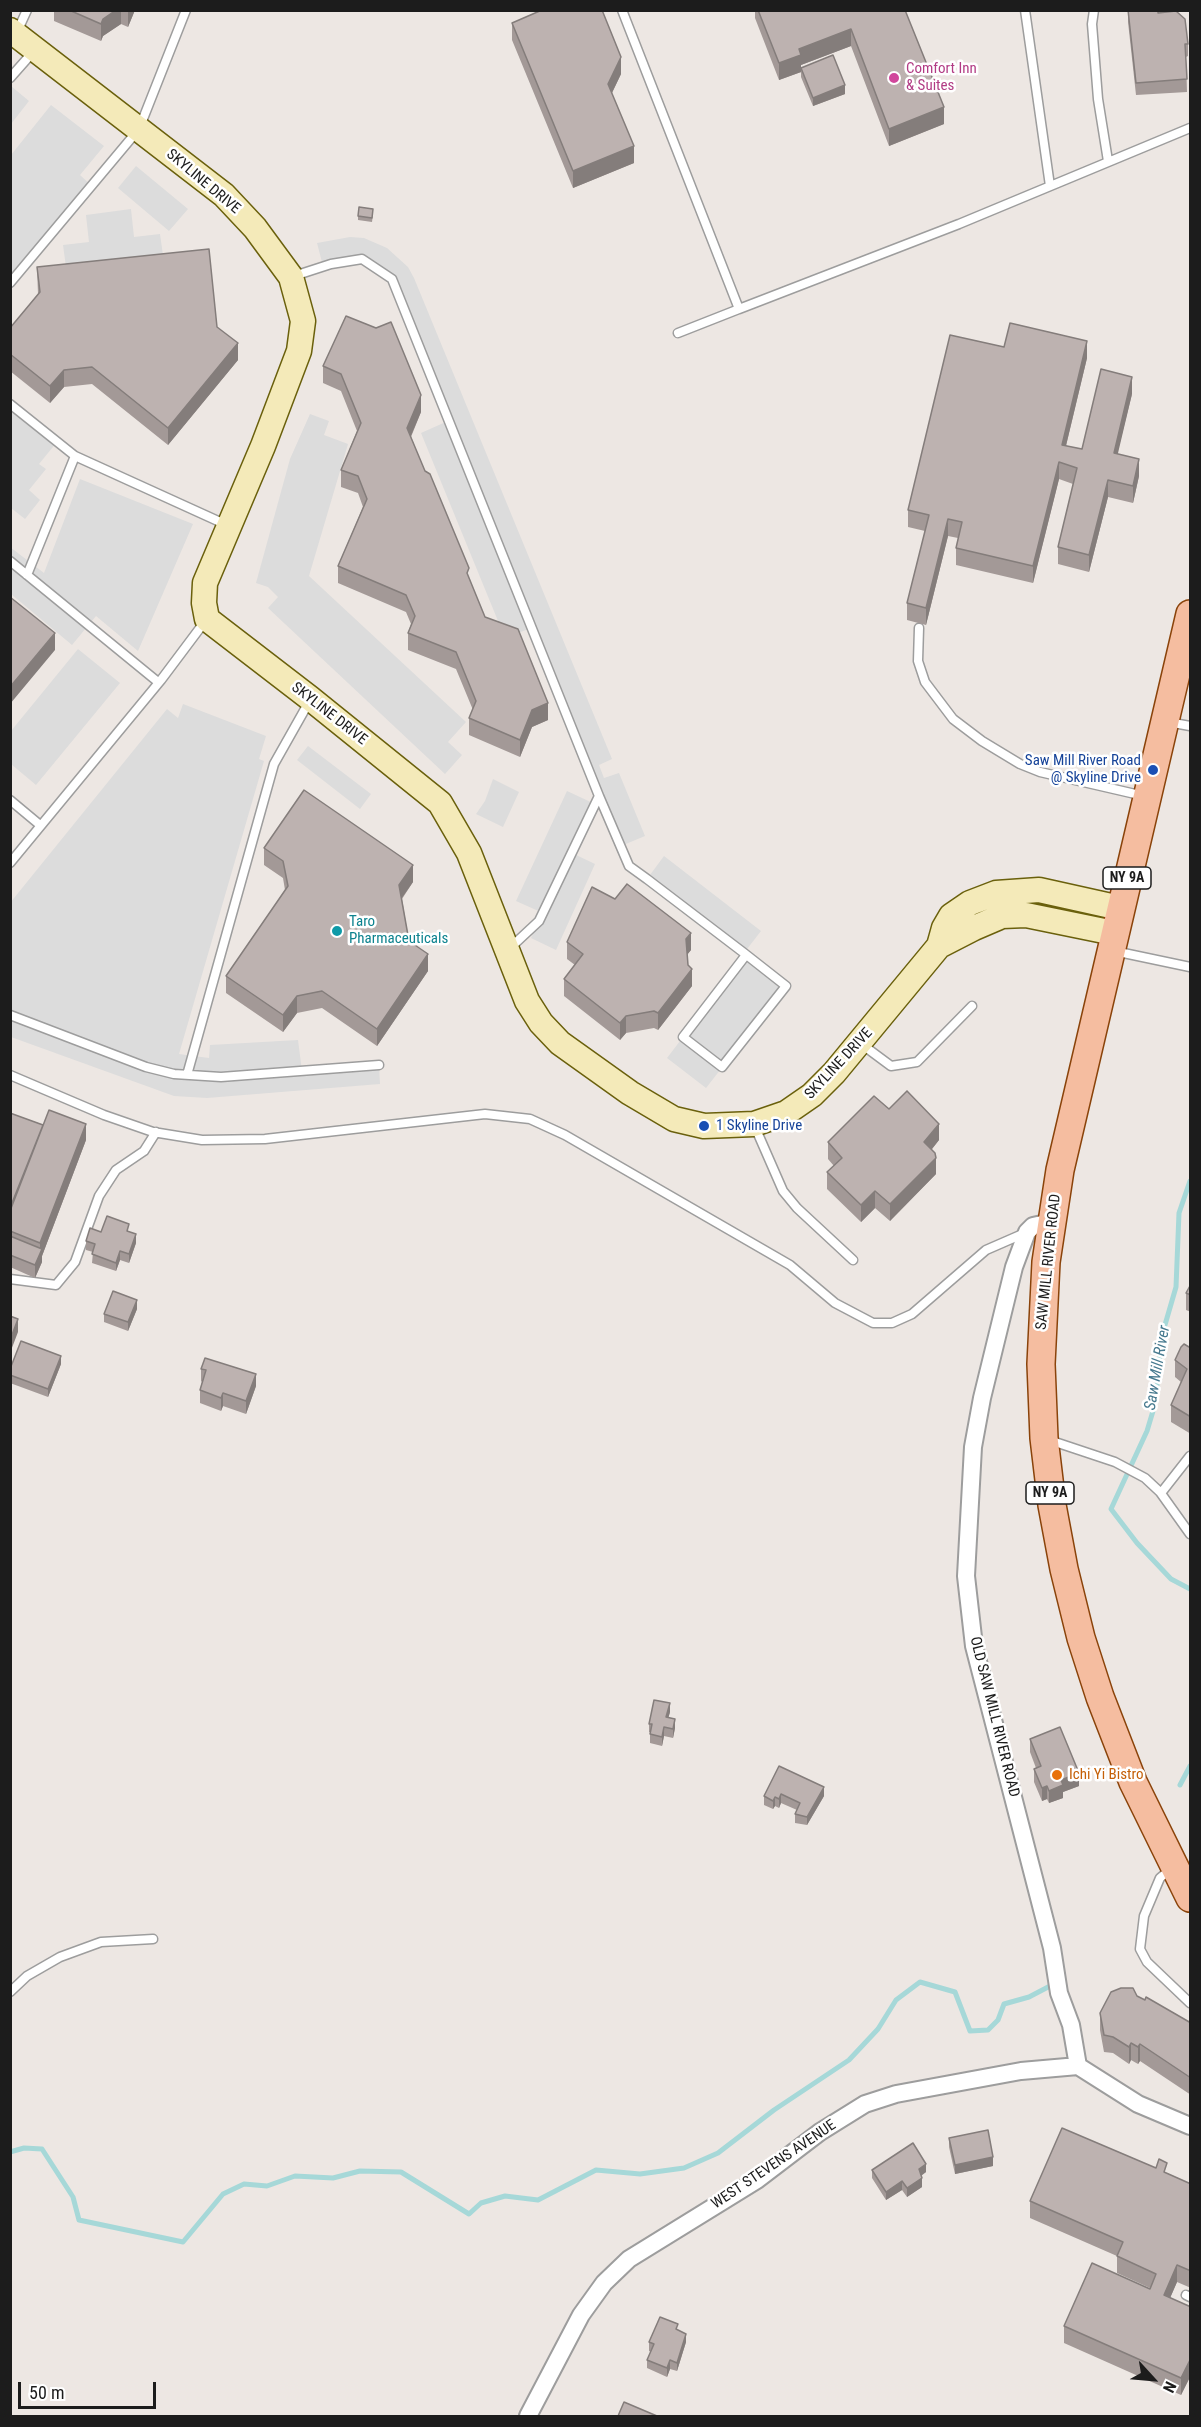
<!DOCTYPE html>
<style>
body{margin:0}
#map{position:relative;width:1201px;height:2427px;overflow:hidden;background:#ede7e3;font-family:"Roboto Condensed",sans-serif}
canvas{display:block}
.frame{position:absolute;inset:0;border:12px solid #1c1c1c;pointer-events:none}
.north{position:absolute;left:1123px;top:2349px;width:60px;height:60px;-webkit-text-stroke:4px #fff;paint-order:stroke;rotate:116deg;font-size:16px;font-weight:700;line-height:24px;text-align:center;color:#1c1c1c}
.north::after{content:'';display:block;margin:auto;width:21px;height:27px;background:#1c1c1c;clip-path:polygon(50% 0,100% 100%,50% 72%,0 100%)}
.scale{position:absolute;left:18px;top:2382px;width:138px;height:27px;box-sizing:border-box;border:3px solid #1c1c1c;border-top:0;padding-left:8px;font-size:18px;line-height:21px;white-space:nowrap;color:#1c1c1c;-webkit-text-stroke:4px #fff;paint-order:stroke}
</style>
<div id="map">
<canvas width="1201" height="2427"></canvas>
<div class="frame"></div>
<div class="north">N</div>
<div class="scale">50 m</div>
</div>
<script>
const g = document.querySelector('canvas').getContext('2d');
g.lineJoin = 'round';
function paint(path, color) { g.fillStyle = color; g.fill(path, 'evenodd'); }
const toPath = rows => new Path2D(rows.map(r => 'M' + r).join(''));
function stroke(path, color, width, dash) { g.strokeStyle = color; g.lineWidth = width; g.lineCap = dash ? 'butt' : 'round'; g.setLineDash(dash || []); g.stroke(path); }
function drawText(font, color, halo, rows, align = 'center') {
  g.font = font + ' "Roboto Condensed",sans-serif'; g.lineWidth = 5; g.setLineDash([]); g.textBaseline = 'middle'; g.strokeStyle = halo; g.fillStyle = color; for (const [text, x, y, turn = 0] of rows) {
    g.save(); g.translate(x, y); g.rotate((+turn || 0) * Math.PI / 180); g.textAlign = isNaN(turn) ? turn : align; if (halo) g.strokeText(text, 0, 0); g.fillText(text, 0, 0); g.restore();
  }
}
paint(toPath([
 [11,86,29,101,11,124],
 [51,105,104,146,80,175,92,186,11,283,11,155],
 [136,166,188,209,169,231,118,188],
 [131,209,134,237,160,234,163,255,66,267,63,245,89,242,86,215],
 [350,237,364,238,387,248,408,267,414,278,612,759,599,765,604,778,619,773,645,836,621,846,531,628,505,638,421,433,448,421,392,279,362,259,323,266,317,243],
 [10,404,57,442,39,464,46,469,29,490,40,500,25,519,11,508],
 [310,414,329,421,324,435,348,444,309,576,466,722,448,742,462,755,445,774,268,608,278,597,268,587,256,583,290,459],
 [80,479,193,524,138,651,96,616,72,645,11,594,10,547,44,573],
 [78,649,120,683,36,785,11,764,11,731],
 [183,704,266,736,259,759,264,761,179,1054,209,1058,210,1045,298,1040,302,1071,379,1065,380,1084,207,1098,174,1096,11,1037,10,903,167,709,178,718],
 [308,746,371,794,360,809,297,760],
 [493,779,519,792,503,827,476,814,485,801],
 [567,791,595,804,572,853,595,864,556,950,531,938,543,913,516,901],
 [664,856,761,931,744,953,647,879],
 [746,955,786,986,706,1088,667,1058]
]), '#dcdcdc');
stroke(toPath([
 [1190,1181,1179,1213,1176,1287,1160,1342,1159,1372,1153,1411,1147,1431,1111,1509,1137,1543,1171,1579,1190,1589],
 [1180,1785,1190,1766],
 [10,2152,24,2148,42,2149,73,2197,79,2220,183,2242,223,2194,244,2184,267,2186,295,2176,333,2178,360,2171,401,2172,469,2214,481,2203,505,2196,538,2200,596,2170,640,2174,684,2168,718,2153,774,2110,849,2060,878,2029,896,2000,920,1982,955,1992,970,2031,988,2030,998,2020,1004,2004,1029,1997,1050,1986]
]), '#a6d8d8', 5);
const lane = toPath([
 [622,10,739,309,959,224,1190,128],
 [1025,10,1050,186],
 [1094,10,1092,24,1098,99,1108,161],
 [17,32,27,10],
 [10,78,33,52],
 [294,276,331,264,362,259,392,279,599,796,539,921,510,948],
 [10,283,139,129,186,10],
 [678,333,739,309],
 [10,404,75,456,229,526],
 [10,561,158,682],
 [27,575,75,456],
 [919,628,918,661,925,682,953,719,982,741,1020,764,1040,772,1144,796],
 [1168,722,1190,726],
 [599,796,629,866,647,879,744,953,786,986,722,1067,683,1037,746,955],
 [10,800,40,825],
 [10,863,161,680,206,620],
 [1114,951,1190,967],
 [10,1015,146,1067,174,1074,221,1077,379,1065],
 [860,1043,891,1066,917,1062,972,1006],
 [10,1075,104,1115,153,1132,202,1140,265,1139,485,1114,530,1119,565,1135,790,1265,835,1303,873,1323,892,1323,912,1314,986,1250,1025,1233],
 [187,1075,274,764,309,702],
 [755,1127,783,1191,797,1208,853,1260],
 [10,1279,56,1285,75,1262,99,1196,116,1170,144,1151,156,1132],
 [1049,1440,1115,1462,1145,1478,1160,1492,1190,1534],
 [1161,1493,1190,1456],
 [1172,1868,1160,1878,1144,1916,1140,1949,1147,1962,1190,2003],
 [10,1992,27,1976,60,1957,101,1942,153,1939],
 [1186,2295,1190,2297]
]);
const street = toPath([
 [1051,1222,1033,1226,1027,1232,1014,1267,982,1398,973,1447,966,1576,974,1646,1052,1948,1059,1993,1071,2025,1078,2066,1138,2104,1190,2126],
 [528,2416,581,2315,604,2283,629,2259,757,2180,820,2132,865,2104,896,2094,1021,2071,1078,2066]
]);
const secondary = toPath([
 [10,30,224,195,255,228,291,277,303,321,299,351,263,446,205,583,204,603,207,619,311,699,440,803,469,853,527,1001,541,1023,560,1043,630,1093,674,1119,704,1126,754,1124,786,1113,812,1095,834,1073,939,946,974,928,1002,916,1026,915,1114,933],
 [939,946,944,928,951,916,970,903,996,893,1039,890,1120,908]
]);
const primary = toPath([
 [1190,614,1060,1170,1046,1262,1041,1364,1044,1438,1052,1505,1064,1569,1081,1638,1100,1697,1133,1782,1190,1898]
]);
stroke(lane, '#9d9d9d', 11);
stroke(street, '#9d9d9d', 20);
stroke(secondary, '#6a600c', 27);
stroke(primary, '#8a430a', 30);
stroke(lane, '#fff', 8);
stroke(street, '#fff', 16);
stroke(secondary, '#f4eab9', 24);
stroke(primary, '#f5bda0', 27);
paint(toPath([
 [54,10,135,10,128,27,121,24,103,36,101,41,54,21],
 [755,10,905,10,944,124,889,146,851,46,801,65,801,72,779,80,755,18],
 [1128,10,1158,13,1188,44,1188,56,1186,57,1187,92,1136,95,1128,22],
 [512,23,621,74,612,93,634,163,573,188,512,40],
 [801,68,845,94,813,106,801,77],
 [373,214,372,222,358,220,358,216],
 [37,267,217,327,238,360,168,445,92,384,64,387,50,403,10,371,10,328,38,294],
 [346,316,421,412,411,437,485,617,548,720,532,727,520,757,469,735,469,718,473,710,456,669,408,650,408,633,411,624,406,612,338,583,338,566,363,507,358,493,341,487,341,470,357,431,341,391,323,383,323,366],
 [1004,347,1087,358,1066,446,1082,449,1132,394,1117,454,1139,476,1133,503,1108,497,1089,572,1058,564,1058,547,1073,484,1059,479,1033,583,956,565,956,548,958,538,948,536,926,625,907,620,907,603,925,531,908,527,908,510],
 [264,848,413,882,402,899,409,941,428,971,377,1046,322,1008,297,1013,283,1032,226,993,226,976,285,890,283,878,264,865],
 [567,942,691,950,687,955,688,965,692,986,658,1030,654,1028,626,1033,620,1040,564,996,564,979,575,965,567,959],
 [889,1109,939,1140,932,1149,936,1174,890,1221,875,1208,861,1222,827,1189,827,1172,834,1166,828,1159,828,1142],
 [10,1113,86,1140,42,1256,42,1262,35,1278,10,1267],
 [101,1232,129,1232,136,1243,129,1263,120,1260,116,1271,92,1263,93,1252,86,1250,86,1241],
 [1191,1284,1191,1312,1186,1310,1186,1293],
 [137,1309,128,1331,104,1322,104,1314],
 [1191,1346,1191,1434,1171,1422,1171,1405,1181,1382,1175,1377,1175,1360],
 [61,1364,48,1397,10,1383,10,1369],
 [201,1369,256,1386,246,1414,223,1406,221,1411,200,1403,200,1390,202,1382,201,1381],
 [670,1712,668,1718,675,1728,673,1738,664,1736,662,1746,650,1743,650,1732,649,1732,649,1724],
 [1030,1739,1079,1786,1063,1792,1063,1798,1049,1803,1047,1799,1042,1801,1034,1782,1034,1769,1036,1768,1030,1752],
 [779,1766,824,1796,807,1825,795,1823,795,1814,797,1810,781,1803,779,1808,775,1806,773,1809,764,1805,764,1796],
 [1137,1996,1191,2023,1191,2095,1140,2061,1138,2064,1131,2060,1129,2064,1113,2053,1104,2052,1100,2030,1100,2013],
 [949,2138,993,2166,955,2174,949,2147],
 [872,2170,926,2172,921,2176,922,2187,907,2197,902,2190,886,2200,872,2178],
 [1167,2173,1191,2184,1191,2288,1177,2282,1170,2298,1191,2307,1191,2375,1181,2395,1064,2343,1064,2326,1150,2288,1117,2273,1117,2256,1030,2218,1030,2201],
 [678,2330,686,2342,677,2371,670,2369,667,2377,647,2368,647,2360,651,2352,649,2351,649,2342]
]), '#a39997');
paint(toPath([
 [116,10,121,10,121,24,103,36,101,41,101,24,103,19],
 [128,10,135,10,128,27],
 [851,29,851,46,801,65,801,72,779,80,779,63,799,49],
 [621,57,621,74,608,101,608,84],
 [845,85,845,94,813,106,813,98],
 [944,107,944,124,889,146,889,129],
 [634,146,634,163,573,188,573,171],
 [1087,341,1087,358,1062,462,1062,445],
 [238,343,238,360,168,445,168,428],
 [64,370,64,387,50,403,50,386],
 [1132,377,1132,394,1114,470,1114,453],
 [421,395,421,412,407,445,407,428],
 [1139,459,1139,476,1133,503,1133,486],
 [1059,462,1059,479,1033,583,1033,566],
 [1108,480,1108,497,1089,572,1089,555],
 [948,519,948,536,926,625,926,608],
 [55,633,55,650,10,704,10,687],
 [548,703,548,720,532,727,520,757,520,740,532,710],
 [413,865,413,882,399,902,399,885],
 [691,933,691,950,686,956,686,939],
 [428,954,428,971,377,1046,377,1029],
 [692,969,692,986,658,1030,658,1013],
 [297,996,297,1013,283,1032,283,1015],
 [626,1016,626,1033,620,1040,620,1023],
 [86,1124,86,1140,42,1256,42,1262,35,1278,35,1265,40,1252,40,1243],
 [939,1124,939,1140,924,1159,924,1142],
 [936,1158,936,1174,890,1221,890,1204],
 [875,1191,875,1208,861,1222,861,1205],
 [136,1234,136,1243,129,1263,129,1254],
 [120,1251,120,1260,116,1271,116,1263],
 [137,1300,137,1309,128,1331,128,1322],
 [18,1319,18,1332,10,1353,10,1340],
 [61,1356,61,1364,48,1397,48,1389],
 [256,1374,256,1386,246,1414,246,1401],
 [223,1393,223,1406,221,1411,221,1398],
 [670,1703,670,1712,666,1726,666,1717],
 [675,1719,675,1728,673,1738,673,1729],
 [664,1727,664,1736,662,1746,662,1737],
 [1079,1773,1079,1786,1063,1792,1063,1798,1049,1803,1049,1791,1061,1780],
 [1047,1786,1047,1799,1042,1801,1042,1788],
 [824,1787,824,1796,807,1825,807,1817],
 [781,1794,781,1803,779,1808,779,1799],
 [775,1797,775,1806,773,1809,773,1801],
 [1131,2043,1131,2060,1129,2064,1129,2047],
 [1140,2044,1140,2061,1138,2064,1138,2047],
 [993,2157,993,2166,955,2174,955,2165],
 [926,2164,926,2172,919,2177,919,2169],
 [922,2178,922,2187,907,2197,907,2188],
 [902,2181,902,2190,886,2200,886,2192],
 [1177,2265,1177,2282,1164,2312,1164,2295],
 [686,2334,686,2342,677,2371,677,2363],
 [1191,2358,1191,2375,1181,2395,1181,2378],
 [670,2360,670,2369,667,2377,667,2368]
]), '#847d7b');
const building = toPath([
 [69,10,116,10,103,19,101,24,69,10],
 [542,10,602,10,621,57,608,84,634,146,573,171,512,23,542,10],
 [758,10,905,10,944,107,889,129,851,29,799,49,801,55,779,63,758,10],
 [1128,10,1158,10,1158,13,1176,11,1185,19,1188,44,1185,44,1187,79,1136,83,1128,10],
 [833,55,845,85,813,98,801,68,833,55],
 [359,207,373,209,372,218,358,216,359,207],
 [209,249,217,327,238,343,168,428,92,367,64,370,50,386,10,354,10,328,40,292,37,267,209,249],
 [346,316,376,328,391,322,421,395,407,428,425,471,430,474,469,568,467,573,485,617,518,629,548,703,532,710,520,740,469,718,476,701,456,652,408,633,415,616,406,595,338,566,367,499,358,476,341,470,361,423,341,374,323,366,346,316],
 [1010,323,1087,341,1062,445,1082,449,1101,369,1132,377,1114,453,1139,459,1133,486,1108,480,1089,555,1058,547,1077,468,1059,462,1033,566,956,548,962,522,948,519,926,608,907,603,929,515,908,510,950,335,1004,347,1010,323],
 [10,597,55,633,10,687,10,597],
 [304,790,413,865,399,885,409,941,428,954,377,1029,322,991,297,996,283,1015,226,976,288,886,283,861,264,848,304,790],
 [627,884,691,933,686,939,688,965,692,969,658,1013,654,1011,626,1016,620,1023,564,979,583,954,567,942,592,887,615,899,627,884],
 [907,1091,939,1124,924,1142,935,1153,936,1158,890,1204,875,1191,861,1205,827,1172,842,1158,828,1142,874,1096,889,1109,907,1091],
 [49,1110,86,1124,40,1243,10,1231,10,1211,49,1110],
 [10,1113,43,1125,10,1208,10,1113],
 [107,1216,129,1224,127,1231,136,1234,129,1254,120,1251,116,1263,92,1254,95,1244,86,1241,90,1228,101,1232,107,1216],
 [10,1236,42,1249,35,1265,10,1255,10,1236],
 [1191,1284,1191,1295,1186,1293,1191,1284],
 [113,1291,137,1300,128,1322,104,1314,113,1291],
 [10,1316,18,1319,10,1340,10,1316],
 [21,1341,61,1356,48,1389,10,1375,10,1369,21,1341],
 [1184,1344,1189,1347,1191,1346,1191,1417,1171,1405,1187,1369,1175,1360,1181,1347,1184,1344],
 [205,1358,256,1374,246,1401,223,1393,221,1398,200,1390,206,1370,201,1369,205,1358],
 [654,1700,670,1703,666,1717,675,1719,673,1729,664,1727,662,1737,650,1734,652,1724,649,1724,654,1700],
 [1060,1727,1079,1773,1061,1780,1063,1785,1049,1791,1047,1786,1042,1788,1034,1769,1041,1766,1030,1739,1060,1727],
 [779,1766,824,1787,807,1817,795,1814,800,1803,781,1794,779,1799,775,1797,773,1801,764,1796,779,1766],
 [1121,1988,1133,1988,1137,1996,1145,2000,1146,1997,1191,2023,1191,2078,1140,2044,1138,2047,1131,2043,1129,2047,1113,2037,1104,2035,1100,2013,1111,1992,1121,1988],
 [1062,2128,1156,2168,1159,2159,1167,2163,1164,2172,1191,2184,1191,2271,1177,2265,1164,2295,1191,2307,1191,2358,1181,2378,1064,2326,1092,2263,1150,2289,1156,2274,1117,2256,1123,2242,1030,2201,1062,2128],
 [988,2130,993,2157,955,2165,949,2138,988,2130],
 [913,2143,926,2164,919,2169,922,2178,907,2188,902,2181,886,2192,872,2170,913,2143],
 [660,2317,678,2324,676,2329,686,2334,677,2363,670,2360,667,2368,647,2360,654,2344,649,2342,660,2317],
 [624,2402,657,2416,618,2416,624,2402]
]);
paint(building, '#bdb2b0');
stroke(building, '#847d7b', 1.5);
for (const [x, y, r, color] of [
 [894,78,6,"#d1479c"],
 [1153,770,6,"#1a4fb4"],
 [337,931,6,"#0f9aa8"],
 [704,1126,6,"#1a4fb4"],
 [1057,1775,6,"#e8710a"]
]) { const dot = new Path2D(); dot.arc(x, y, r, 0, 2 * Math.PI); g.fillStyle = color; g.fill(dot); stroke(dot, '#fff', 2); }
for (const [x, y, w] of [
 [1127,878,48],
 [1050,1493,48]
]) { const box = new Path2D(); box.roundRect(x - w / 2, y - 11, w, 22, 4.5); g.fillStyle = '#fff'; g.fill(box); stroke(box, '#1c1c1c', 1.5); }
drawText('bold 14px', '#1c1c1c', null, [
 ["NY 9A",1127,878],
 ["NY 9A",1050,1493]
]);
drawText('15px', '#b23c85', '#fff', [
 ["Comfort Inn",906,69],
 ["& Suites",906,86]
], 'left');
drawText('15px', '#1c1c1c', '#fff', [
 ["SKYLINE DRIVE",203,182,40],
 ["SKYLINE DRIVE",329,714,38],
 ["SKYLINE DRIVE",839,1064,-47],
 ["SAW MILL RIVER ROAD",1049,1262,-84],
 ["OLD SAW MILL RIVER ROAD",994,1717,76],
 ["WEST STEVENS AVENUE",774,2165,-34]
]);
drawText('15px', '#164399', '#fff', [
 ["Saw Mill River Road",1141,761],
 ["@ Skyline Drive",1141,778],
 ["1 Skyline Drive",716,1126,"left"]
], 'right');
drawText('15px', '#0d838f', '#fff', [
 ["Taro",349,922],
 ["Pharmaceuticals",349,939]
], 'left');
drawText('15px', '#c56008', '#fff', [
 ["Ichi Yi Bistro",1069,1775]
], 'left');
drawText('italic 16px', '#477a8f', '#fff', [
 ["Saw Mill River",1158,1368,-80]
]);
</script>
